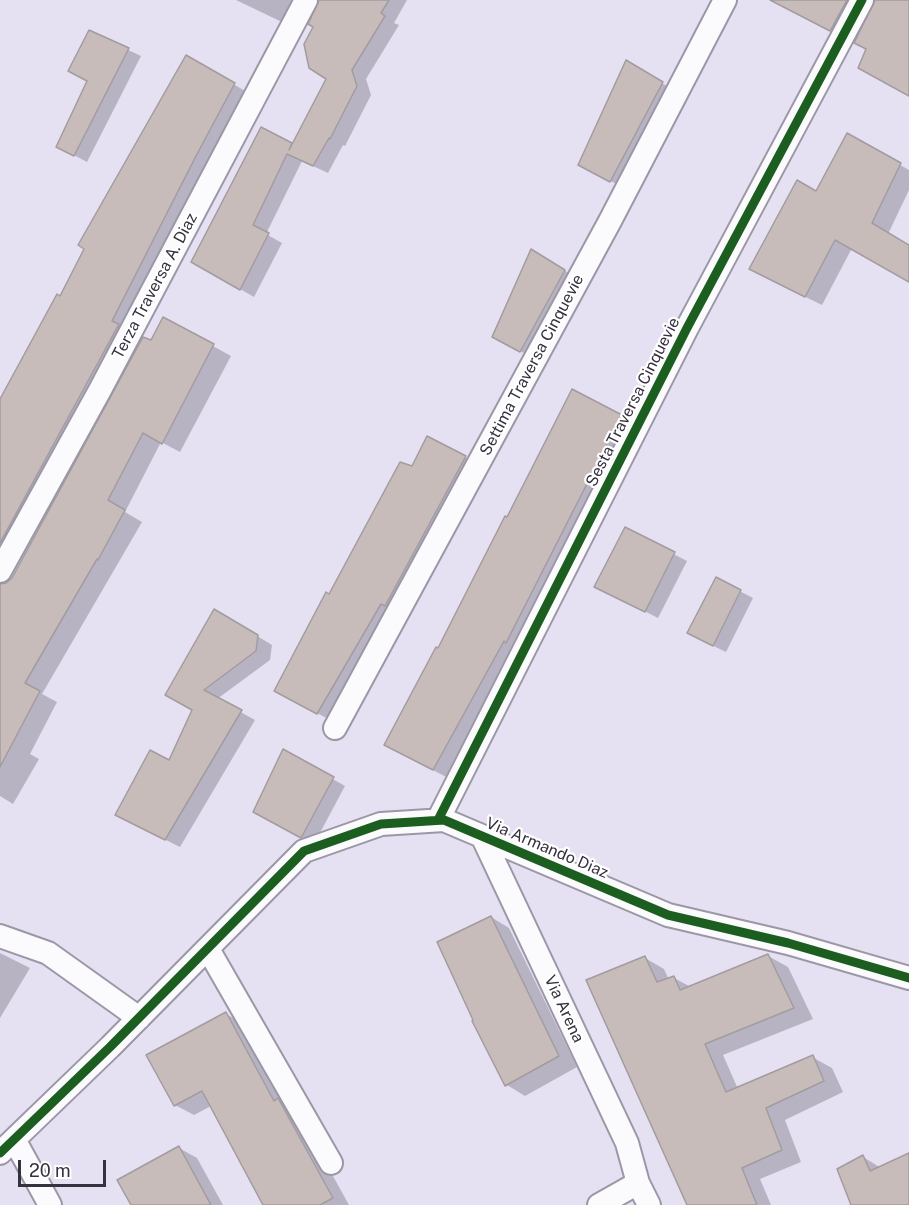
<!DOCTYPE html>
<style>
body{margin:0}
#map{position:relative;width:909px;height:1205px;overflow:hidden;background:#e6e0f3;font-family:"Public Sans",sans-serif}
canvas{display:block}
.scale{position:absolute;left:18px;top:1160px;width:88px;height:27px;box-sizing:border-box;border:3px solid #35313e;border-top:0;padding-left:8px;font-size:18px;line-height:21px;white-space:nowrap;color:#35313e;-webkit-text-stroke:4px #fff;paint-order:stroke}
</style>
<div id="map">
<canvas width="909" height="1205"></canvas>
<div class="scale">20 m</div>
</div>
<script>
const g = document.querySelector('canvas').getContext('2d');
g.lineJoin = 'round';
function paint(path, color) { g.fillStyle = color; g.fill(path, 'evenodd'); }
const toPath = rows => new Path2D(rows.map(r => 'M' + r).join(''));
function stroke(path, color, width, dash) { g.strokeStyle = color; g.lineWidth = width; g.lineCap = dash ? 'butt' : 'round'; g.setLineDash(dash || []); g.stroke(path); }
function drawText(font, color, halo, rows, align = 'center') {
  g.font = font + ' "Public Sans",sans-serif'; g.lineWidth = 4.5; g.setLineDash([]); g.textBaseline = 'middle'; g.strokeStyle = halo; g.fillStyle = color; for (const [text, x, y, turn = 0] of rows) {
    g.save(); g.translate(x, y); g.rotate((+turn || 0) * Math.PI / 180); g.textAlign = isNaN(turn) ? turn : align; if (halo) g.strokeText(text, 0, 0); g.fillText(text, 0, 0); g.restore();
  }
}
paint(toPath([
 [236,0,311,0,286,24],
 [321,0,407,0,394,23,399,25,366,79,371,95,345,146,343,145,328,173,302,161,266,234,282,243,254,297,193,262,262,129,293,145,328,78],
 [771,0,909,0,909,95,868,49,875,5,872,3,852,41],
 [90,32,141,56,87,162,70,153,88,81],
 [187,57,252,95,6,575,4,585,13,578,164,319,231,356,180,452,161,442,125,512,142,522,42,694,57,702,30,754,39,759,13,804,0,796,0,399,60,298],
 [626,63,681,94,629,191,580,164],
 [847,135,909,170,909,190,888,234,909,246,909,280,852,248,822,305,767,278,817,194],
 [532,251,577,278,533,358,493,336],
 [572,391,640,427,452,780,404,755,439,650,508,519],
 [465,457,483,468,336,723,294,701,412,468],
 [625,529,687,561,658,618,609,593],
 [716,579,753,598,726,652,701,640],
 [229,619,272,645,270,660,217,699,255,720,180,847,132,823,170,762,194,710],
 [283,751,345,786,314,844,267,818],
 [491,917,509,928,577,1067,525,1096,507,1085],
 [0,953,30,968,0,1018],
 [768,956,788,967,813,1019,723,1055,738,1089,812,1057,832,1068,843,1092,785,1120,801,1162,760,1179,771,1205,689,1205,588,980,645,958,664,969,669,980,674,978,691,987],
 [226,1014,244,1024,297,1111,349,1205,265,1205,211,1106,194,1115,175,1105],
 [179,1148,197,1158,223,1205,133,1205],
 [909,1155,909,1205,849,1205,852,1204,863,1157,881,1168]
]), '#0003');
const building = toPath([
 [319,0,389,0,381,13,385,16,352,70,357,86,330,139,329,138,313,166,287,154,253,225,269,233,240,290,191,262,261,127,292,143,289,150,326,79,309,68,304,44,313,27,308,24,319,0],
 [770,0,847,0,830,31,770,0],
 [875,0,909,0,909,96,858,68,866,49,854,43,875,0],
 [89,30,129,48,74,156,56,147,87,81,68,71,89,30],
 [186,55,235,83,196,156,112,321,119,324,0,543,0,399,57,294,60,296,84,249,78,245,186,55],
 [626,60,663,82,610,182,578,165,626,60],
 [847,133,901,163,872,223,909,245,909,282,835,240,805,297,749,269,797,180,816,191,847,133],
 [531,249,565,270,520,352,492,337,531,249],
 [163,317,214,344,162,444,143,433,108,500,125,510,98,560,97,559,25,683,40,691,0,767,0,584,6,583,12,578,143,337,151,340,163,317],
 [572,389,622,415,506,643,504,641,433,770,384,745,436,647,438,648,505,516,507,517,572,389],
 [427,436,466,456,385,606,381,604,317,714,274,691,326,592,329,594,400,462,412,466,427,436],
 [625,527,675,552,645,612,594,587,625,527],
 [716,577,741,590,713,646,687,633,716,577],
 [214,609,258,635,256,651,204,690,242,710,165,840,115,815,150,750,169,760,192,710,165,695,214,609],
 [283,749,334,777,301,838,253,812,283,749],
 [491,916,559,1056,505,1086,472,1021,473,1020,437,942,491,916],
 [768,954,794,1008,705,1044,726,1092,813,1055,824,1081,766,1108,782,1150,742,1168,757,1205,687,1205,586,980,645,956,657,982,674,976,680,990,768,954],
 [226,1012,274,1101,278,1098,333,1198,320,1205,263,1205,202,1091,174,1106,146,1055,226,1012],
 [179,1146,211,1205,131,1205,117,1180,179,1146],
 [909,1153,909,1205,851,1205,837,1169,863,1155,870,1171,909,1153]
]);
paint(building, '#c8bcbb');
stroke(building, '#a29b9f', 1.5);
const street = toPath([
 [0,571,100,390,306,0],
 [335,728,610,221,725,0],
 [438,820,687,328,862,0],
 [483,838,627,1143,638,1183,649,1205],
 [0,936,48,953,139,1018],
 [208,949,331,1163],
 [15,1141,50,1205],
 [0,1153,110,1047,304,851,381,824,444,820,668,915,788,943,909,978],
 [599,1205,638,1183]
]);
stroke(street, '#9c97a6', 26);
stroke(street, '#fbfafd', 22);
stroke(toPath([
 [438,820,687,328,862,0],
 [0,1153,110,1047,304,851,381,824,444,820,668,915,788,943,909,978]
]), '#1b5e20', 9);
drawText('16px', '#35313e', '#fff', [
 ["Terza Traversa A. Diaz",155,286,-62],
 ["Settima Traversa Cinquevie",532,365,-62],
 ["Sesta Traversa Cinquevie",633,402,-63],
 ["Via Armando Diaz",547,848,23],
 ["Via Arena",564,1009,65]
]);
</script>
